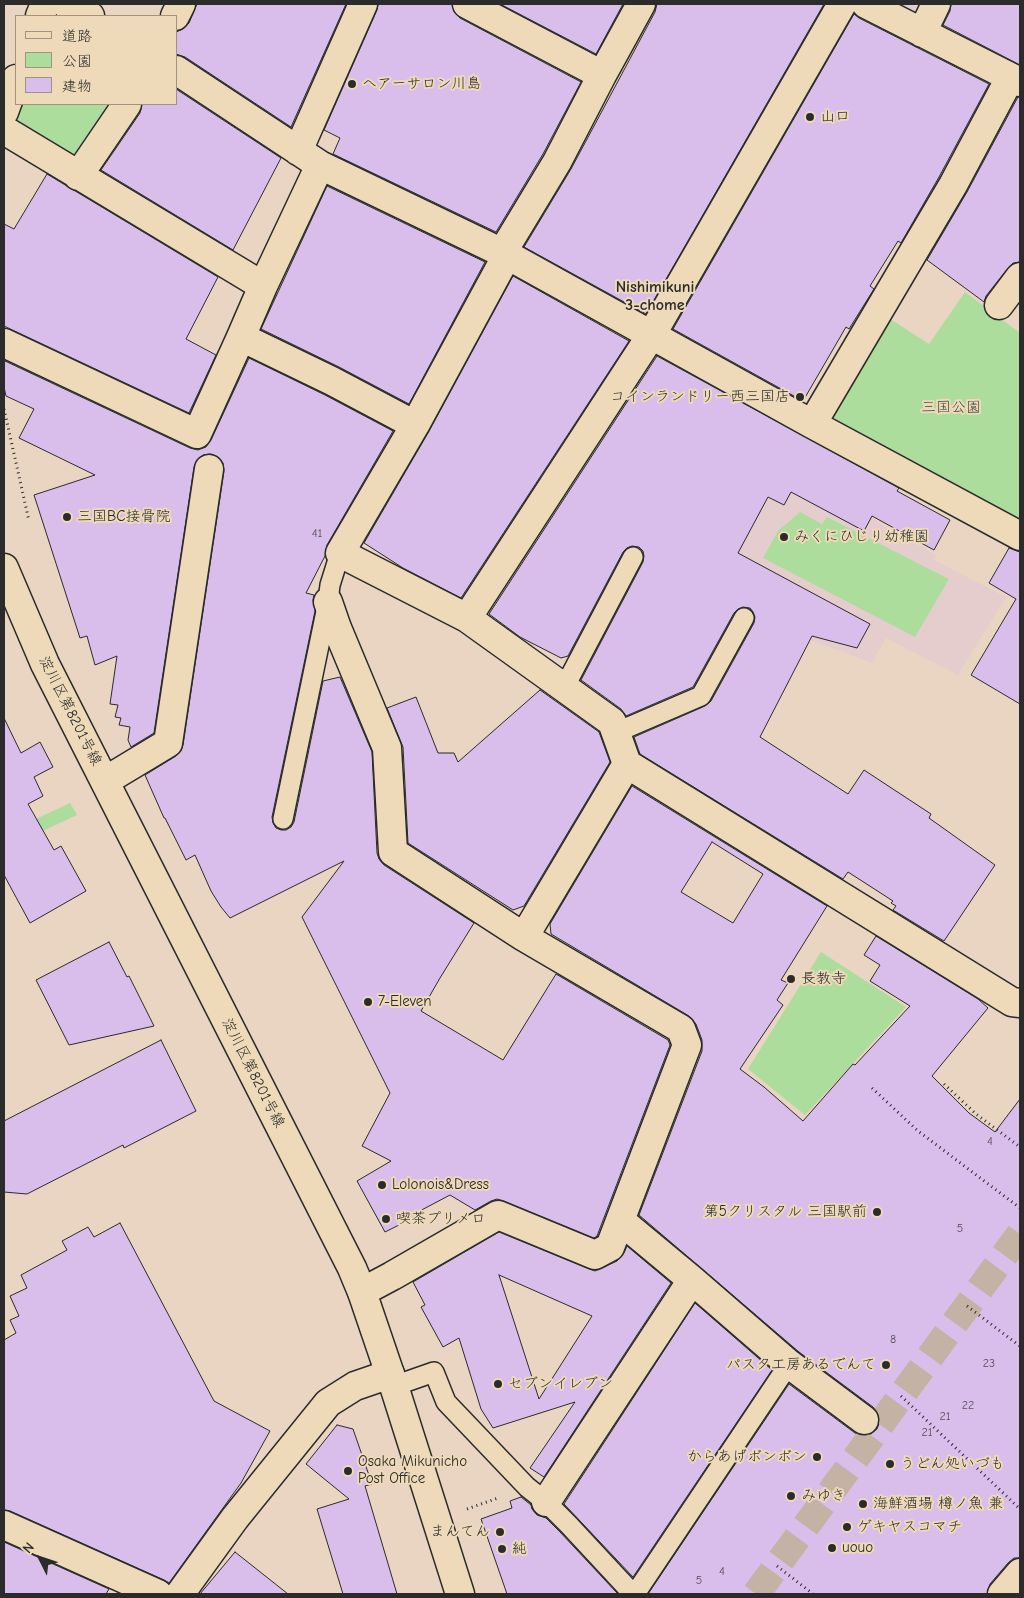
<!DOCTYPE html>
<meta charset="utf-8">
<style>
body{margin:0}
#map{position:relative;width:1024px;height:1598px;overflow:hidden;background:#ead4c2;font-family:"Comic Neue","Klee One",sans-serif}
canvas{display:block}
.frame{position:absolute;inset:0;border:5px solid #2b2b2b;pointer-events:none}
.legend{position:absolute;left:15px;top:15px;width:162px;height:90px;box-sizing:border-box;background:#eedab8;border:1px solid #a09480;margin:0;padding:6px 9px;list-style:none;font-size:15px;color:#2b2b2b}
.legend li{display:flex;align-items:center;gap:10px;height:25px}
.legend b{width:25px;border:1px solid #a09480}
.north{position:absolute;left:15px;top:1533px;width:50px;height:50px;-webkit-text-stroke:4px #eedab8;paint-order:stroke;rotate:311deg;font-size:14px;font-weight:700;line-height:20px;text-align:center;color:#2b2b2b}
.north::after{content:'';display:block;margin:auto;width:18px;height:22px;background:#2b2b2b;clip-path:polygon(50% 0,100% 100%,50% 72%,0 100%)}
</style>
<div id="map">
<canvas width="1024" height="1598"></canvas>
<div class="frame"></div>
<ul class="legend">
<li><b style="height:6px;background:#eedab8"></b>道路</li>
<li><b style="height:14px;background:#acdd9d"></b>公園</li>
<li><b style="height:14px;background:#d9bdeb"></b>建物</li>
</ul>
<div class="north">N</div>
</div>
<script>
const g = document.querySelector('canvas').getContext('2d');
g.lineJoin = 'round';
function paint(path, color) { g.fillStyle = color; g.fill(path, 'evenodd'); }
const toPath = rows => new Path2D(rows.map(r => 'M' + r).join(''));
function stroke(path, color, width, dash) { g.strokeStyle = color; g.lineWidth = width; g.lineCap = dash ? 'butt' : 'round'; g.setLineDash(dash || []); g.stroke(path); }
function drawText(font, color, halo, rows, align = 'center') {
  g.font = font + ' "Comic Neue","Klee One",sans-serif'; g.lineWidth = 4; g.setLineDash([]); g.textBaseline = 'middle'; g.strokeStyle = halo; g.fillStyle = color; for (const [text, x, y, turn = 0] of rows) {
    g.save(); g.translate(x, y); g.rotate((+turn || 0) * Math.PI / 180); g.textAlign = isNaN(turn) ? turn : align; if (halo) g.strokeText(text, 0, 0); g.fillText(text, 0, 0); g.restore();
  }
}
paint(toPath([
 [888,4,931,4,922,23],
 [740,399,819,439,803,468,878,509,872,519,936,555,934,560,1006,597,958,675,886,638,872,663,811,640,653,556]
]), '#e5cdce');
paint(toPath([
 [17,104,109,104,77,163,13,126],
 [965,292,1020,333,1020,522,824,418,884,315,929,344],
 [800,512,822,524,827,517,949,579,915,637,763,558,778,531],
 [70,803,77,815,4,849,4,834],
 [821,952,906,1007,805,1115,748,1069]
]), '#acdd9d');
const building = toPath([
 [197,4,346,4,291,127,185,57,176,54,176,32,183,29,189,23,197,4],
 [378,4,452,4,454,12,460,18,581,82,543,154,496,232,333,154,340,138,324,130,377,10,378,4],
 [500,4,623,4,596,54,500,4],
 [657,4,824,4,646,314,524,247,571,169,655,12,657,4],
 [951,4,1020,4,1020,65,943,25,950,11,951,4],
 [854,14,859,18,989,84,939,177,901,243,898,241,870,286,874,289,849,329,846,327,803,401,673,329,854,14],
 [176,89,281,158,233,250,101,170,140,113,142,104,176,104,176,89],
 [1018,97,1020,98,1020,262,1013,263,1008,268,986,296,984,302,927,260,967,192,1018,97],
 [47,174,218,277,186,339,216,355,189,413,4,326,4,224,14,229,47,174],
 [327,186,485,262,409,404,339,367,261,329,327,186],
 [513,276,629,341,461,598,403,568,364,543,428,433,513,276],
 [657,356,899,488,897,491,950,520,934,550,872,516,864,531,791,492,784,505,768,497,738,553,870,624,857,648,812,636,760,737,848,794,864,770,931,814,929,818,995,865,944,941,893,910,896,906,891,903,893,901,848,872,843,879,640,754,634,737,705,706,711,701,754,623,755,617,753,612,750,608,743,607,738,609,734,613,693,687,626,716,621,709,581,680,643,562,644,556,643,551,639,547,632,546,627,548,623,552,568,656,561,658,520,637,489,614,657,356],
 [249,358,325,395,393,431,327,545,325,556,306,593,314,595,313,600,315,611,272,817,273,823,276,828,281,830,286,830,291,827,294,822,323,681,340,677,372,752,377,853,379,859,384,865,474,923,440,978,421,1011,503,1060,556,974,668,1040,670,1045,597,1236,594,1238,504,1201,497,1199,491,1201,475,1210,450,1195,414,1214,415,1217,385,1232,357,1181,391,1161,362,1146,390,1093,302,917,344,861,230,918,221,907,211,891,195,855,186,860,165,818,164,818,145,775,176,756,181,751,183,745,224,471,223,463,218,457,211,454,203,455,197,460,194,467,154,733,131,747,128,740,130,727,119,725,121,718,115,717,118,705,110,704,117,656,95,665,87,636,80,638,34,495,95,475,19,438,34,409,6,396,4,387,4,364,5,361,190,448,198,450,206,447,211,440,249,358],
 [1009,548,1020,552,1020,704,971,675,1016,599,989,583,1009,548],
 [540,690,599,732,610,762,524,906,513,910,408,843,403,747,387,708,416,697,438,753,454,753,458,762,540,690],
 [4,718,21,753,40,742,53,767,34,777,43,796,28,804,54,850,61,846,86,891,30,923,4,875,4,718],
 [632,786,827,906,781,980,788,983,777,1000,783,1005,740,1069,764,1087,803,1121,853,1064,855,1065,910,1006,870,981,880,965,864,955,876,936,978,999,988,1008,932,1076,969,1113,995,1132,1020,1099,1020,1558,1014,1558,1008,1563,990,1584,987,1594,648,1594,789,1384,855,1433,863,1436,871,1434,877,1429,880,1421,878,1413,873,1407,799,1352,639,1215,702,1051,702,1040,696,1024,689,1016,551,934,550,924,632,786],
 [712,842,763,874,733,923,681,892,712,842],
 [109,942,127,977,129,976,154,1026,69,1045,36,980,109,942],
 [161,1040,196,1111,124,1148,123,1145,27,1194,4,1192,4,1121,161,1040],
 [120,1223,214,1401,270,1431,241,1483,169,1583,164,1580,10,1511,4,1510,4,1340,16,1333,10,1320,19,1316,10,1296,27,1288,21,1275,67,1250,62,1241,88,1227,94,1237,120,1223],
 [499,1232,589,1269,595,1271,617,1261,624,1253,627,1246,671,1283,544,1477,530,1468,575,1402,493,1428,481,1409,459,1338,443,1347,421,1307,425,1305,413,1282,499,1232],
 [499,1275,592,1316,539,1399,499,1275],
 [695,1303,772,1370,633,1577,564,1504,695,1303],
 [337,1425,353,1429,372,1484,365,1486,397,1594,343,1594,317,1509,349,1499,306,1464,337,1425],
 [521,1497,531,1505,532,1509,537,1515,546,1518,560,1532,618,1594,507,1594,481,1519,512,1508,510,1501,521,1497],
 [4,1542,109,1589,106,1594,4,1594,4,1542],
 [235,1552,288,1594,200,1594,235,1552]
]);
paint(building, '#d9bdeb');
stroke(building, '#2b2b2b', 1);
stroke(toPath([
 [756,1594,1020,1234]
]), '#c4b2a4', 28, [28, 14]);
const lane = toPath([
 [564,688,633,557],
 [617,732,701,696,744,618],
 [283,819,328,602,330,585,340,553],
 [394,1386,434,1372,446,1402,527,1487,546,1502,568,1524,633,1594],
 [635,1594,789,1364]
]);
const street = toPath([
 [66,4,90,16],
 [467,4,602,75,557,162,502,253],
 [866,4,1020,82],
 [40,16,45,4],
 [175,16,181,4],
 [922,33,936,4],
 [176,70,320,165,507,255,812,424,1020,536],
 [602,75,641,4],
 [4,112,16,79],
 [4,130,263,286],
 [298,151,363,4],
 [78,176,127,104],
 [507,255,415,425,340,553,467,618,612,722,627,764,1012,1002,1020,1003],
 [999,305,1020,277],
 [241,337,263,286,320,165],
 [4,343,197,434,241,337,332,381,415,425],
 [812,424,953,185,1010,78],
 [328,602,337,628,387,748,393,852,524,937,681,1029,687,1045,610,1247,595,1255,498,1215,392,1276,362,1292],
 [467,618,652,334,842,4],
 [105,781,168,743,209,469],
 [524,937,627,764],
 [621,1221,692,1280,789,1364,864,1420],
 [546,1502,692,1280],
 [4,1525,158,1594],
 [180,1594,235,1518,328,1403,355,1386,390,1374],
 [1002,1594,1020,1573]
]);
const secondary = toPath([
 [4,568,45,664,352,1268,362,1292,394,1386,460,1594]
]);
stroke(lane, '#2b2b2b', 22);
stroke(street, '#2b2b2b', 31);
stroke(secondary, '#2b2b2b', 31);
stroke(toPath([
 [4,409,29,521],
 [944,1084,976,1114,1020,1147],
 [872,1088,918,1131,1020,1208],
 [967,1306,1020,1346],
 [901,1396,1020,1509],
 [467,1509,498,1498],
 [777,1566,813,1594]
]), '#2b2b2b', 3, [1, 4]);
stroke(lane, '#eedab8', 19);
stroke(street, '#eedab8', 28);
stroke(secondary, '#eedab8', 28);
for (const [x, y, r, color] of [
 [352,84,5,"#2b2b2b"],
 [810,117,5,"#2b2b2b"],
 [800,397,5,"#2b2b2b"],
 [67,517,5,"#2b2b2b"],
 [784,537,5,"#2b2b2b"],
 [791,979,5,"#2b2b2b"],
 [368,1002,5,"#2b2b2b"],
 [382,1185,5,"#2b2b2b"],
 [877,1212,5,"#2b2b2b"],
 [386,1219,5,"#2b2b2b"],
 [886,1365,5,"#2b2b2b"],
 [498,1384,5,"#2b2b2b"],
 [817,1457,5,"#2b2b2b"],
 [890,1464,5,"#2b2b2b"],
 [348,1471,5,"#2b2b2b"],
 [791,1496,5,"#2b2b2b"],
 [863,1504,5,"#2b2b2b"],
 [847,1527,5,"#2b2b2b"],
 [500,1532,5,"#2b2b2b"],
 [832,1548,5,"#2b2b2b"],
 [502,1549,5,"#2b2b2b"]
]) { const dot = new Path2D(); dot.arc(x, y, r, 0, 2 * Math.PI); g.fillStyle = color; g.fill(dot); stroke(dot, '#eedab8', 2); }
drawText('12px', '#56505b', null, [
 ["41",317,534],
 ["4",990,1142],
 ["5",960,1229],
 ["8",893,1340],
 ["23",989,1364],
 ["22",968,1406],
 ["21",945,1417],
 ["21",927,1433],
 ["4",722,1572],
 ["5",699,1581]
]);
drawText('15px', '#2b2b2b', '#eedab8', [
 ["ヘアーサロン川島",362,84],
 ["山口",820,117],
 ["コインランドリー西三国店",790,397,"right"],
 ["三国BC接骨院",77,517],
 ["みくにひじり幼稚園",794,537],
 ["長教寺",801,979],
 ["7-Eleven",378,1002],
 ["Lolonois&Dress",392,1185],
 ["第5クリスタル 三国駅前",867,1212,"right"],
 ["喫茶プリメロ",396,1219],
 ["パスタ工房あるでんて",876,1365,"right"],
 ["セブンイレブン",508,1384],
 ["からあげボンボン",807,1457,"right"],
 ["Osaka Mikunicho",358,1462],
 ["Post Office",358,1479],
 ["うどん処いづも",900,1464],
 ["みゆき",801,1496],
 ["海鮮酒場 樽ノ魚 兼",873,1504],
 ["ゲキヤスコマチ",857,1527],
 ["まんてん",490,1532,"right"],
 ["uouo",842,1548],
 ["純",512,1549]
], 'left');
drawText('15px', '#3e463c', '#eedab8', [
 ["三国公園",951,408]
]);
drawText('15px', '#2b2b2b', '#eedab8', [
 ["淀川区第8201号線",70,711,63],
 ["淀川区第8201号線",253,1073,63]
]);
drawText('bold 16px', '#2b2b2b', '#eedab8', [
 ["Nishimikuni",655,287],
 ["3-chome",655,305]
]);
</script>
